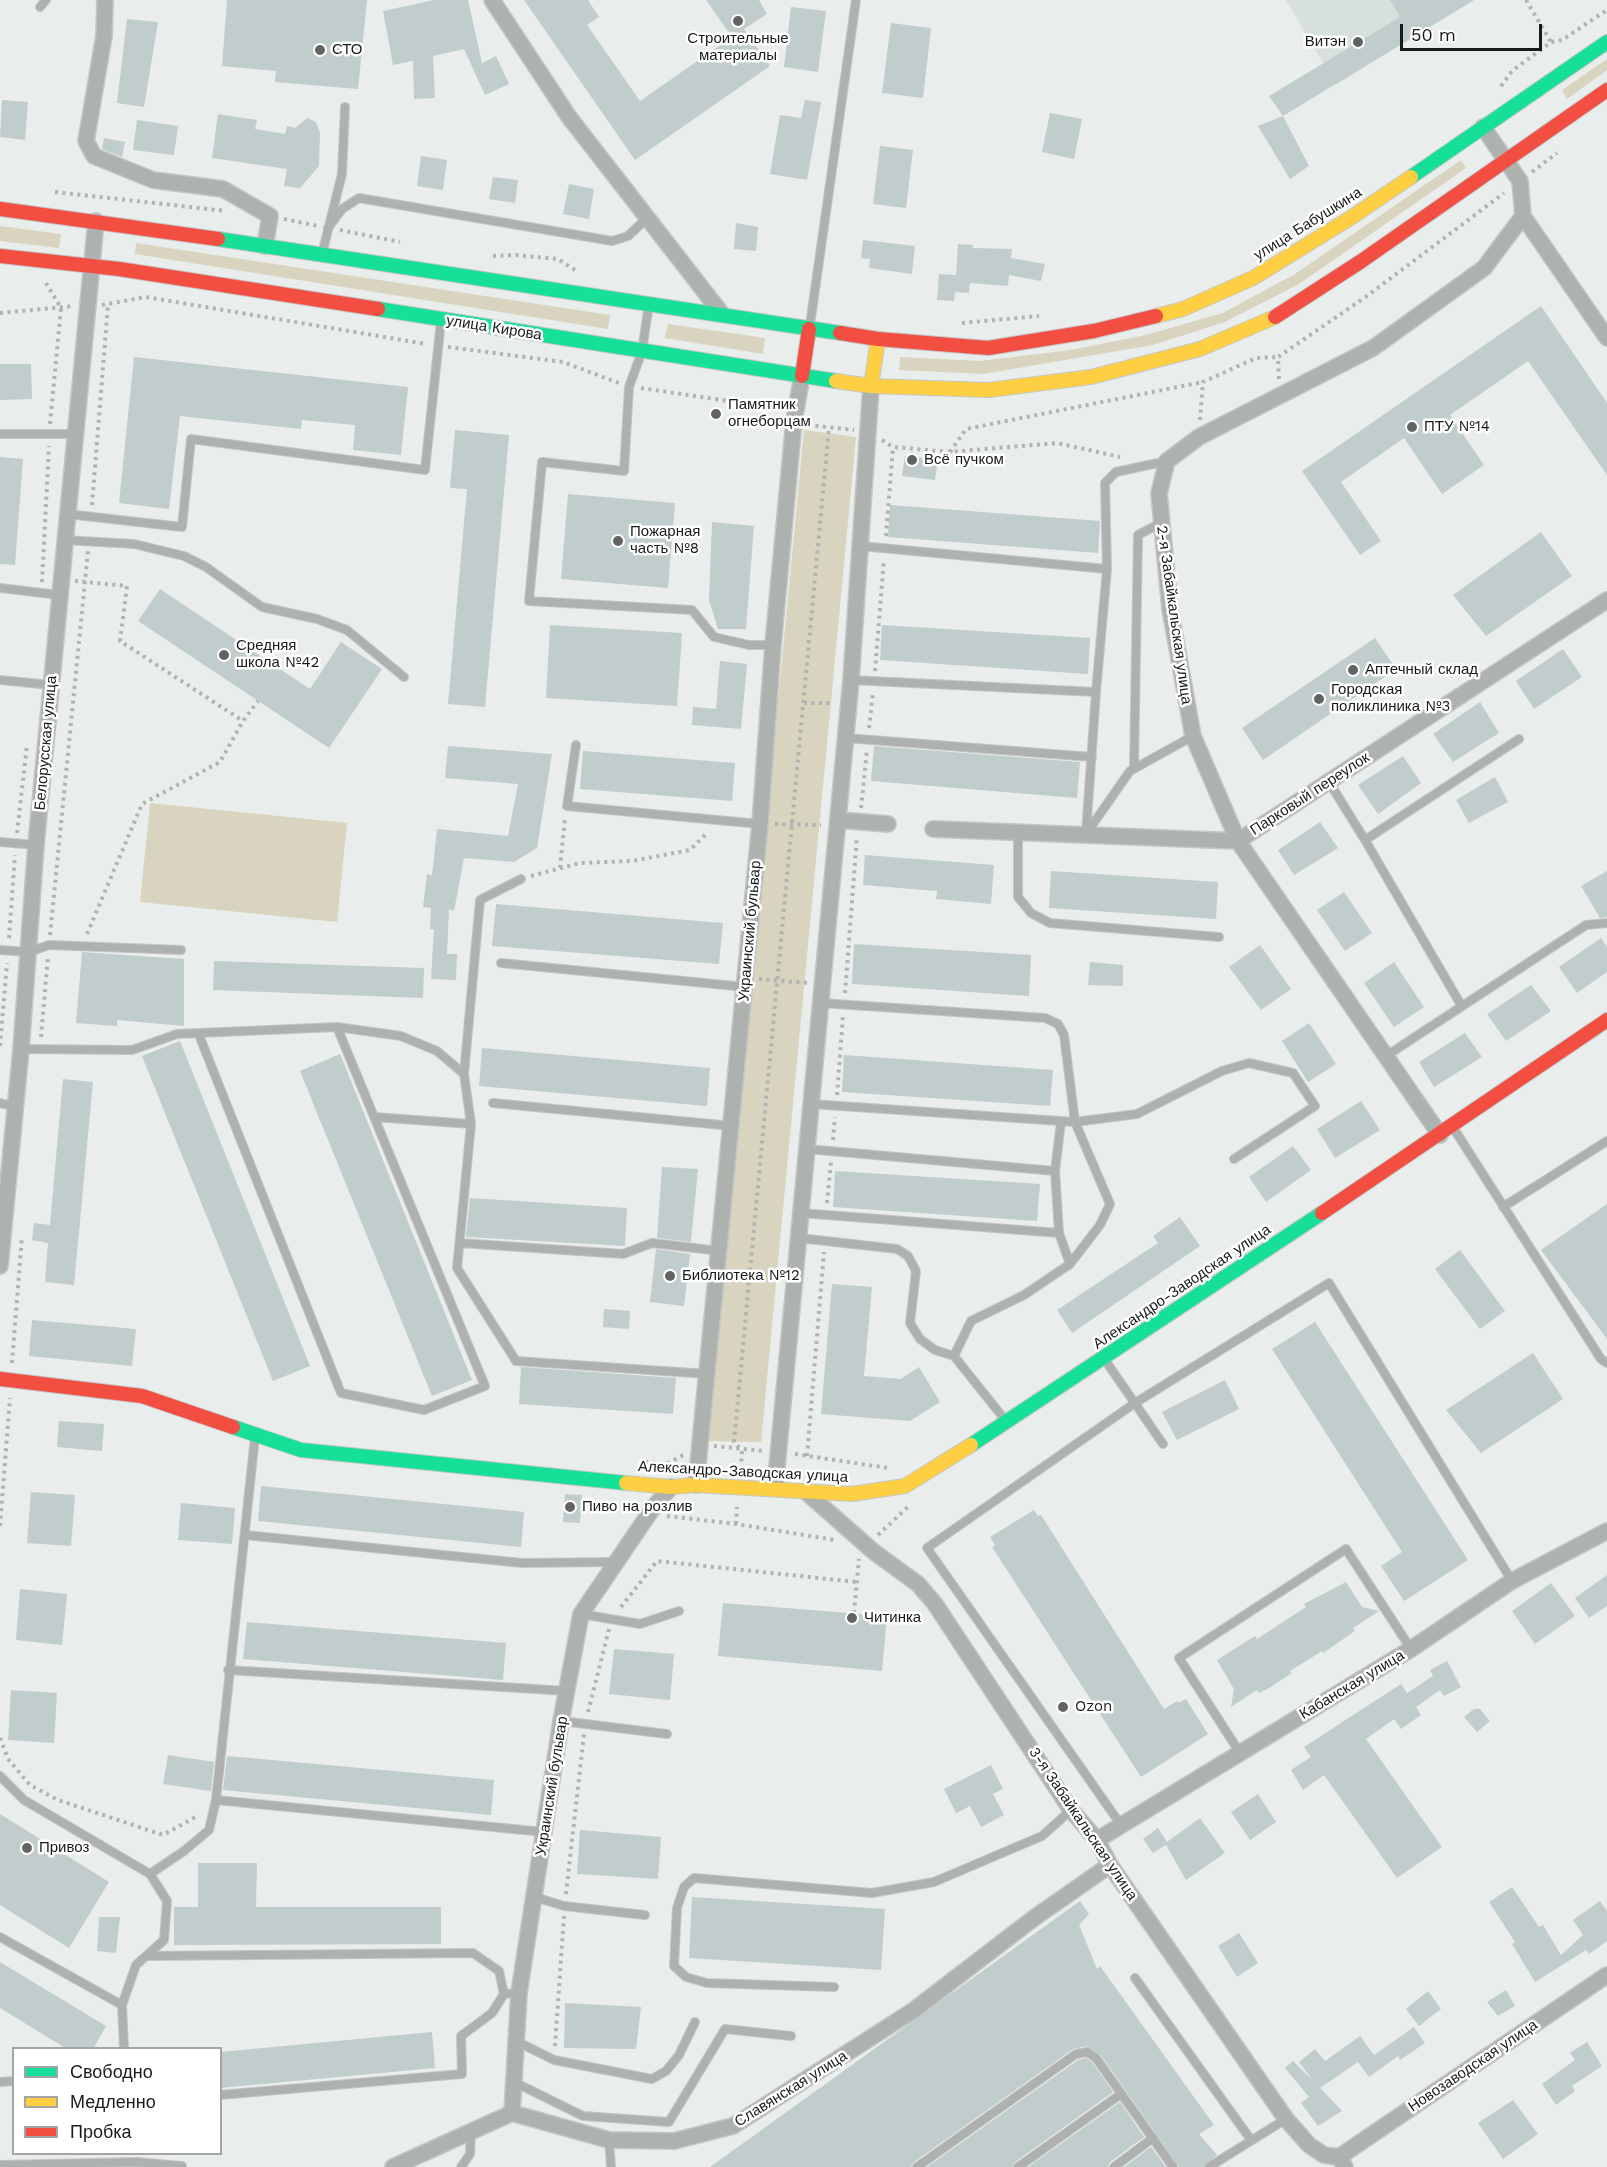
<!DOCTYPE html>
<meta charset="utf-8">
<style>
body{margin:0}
#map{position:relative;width:1607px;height:2167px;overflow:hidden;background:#e9edeb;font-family:"Work Sans",sans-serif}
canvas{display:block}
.legend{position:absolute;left:12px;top:2047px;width:210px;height:108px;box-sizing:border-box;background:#fff;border:2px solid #a3a4a3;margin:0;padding:8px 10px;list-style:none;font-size:18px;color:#191b1a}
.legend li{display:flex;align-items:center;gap:12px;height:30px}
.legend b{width:30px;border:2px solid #a3a4a3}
.scale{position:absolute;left:1400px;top:24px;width:142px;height:27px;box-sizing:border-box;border:3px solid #191b1a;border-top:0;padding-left:8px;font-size:18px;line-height:21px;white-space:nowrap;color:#191b1a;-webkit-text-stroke:4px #fff;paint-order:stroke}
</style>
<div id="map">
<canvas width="1607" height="2167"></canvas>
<ul class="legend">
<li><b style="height:8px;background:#16e098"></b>Свободно</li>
<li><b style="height:8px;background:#ffcf43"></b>Медленно</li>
<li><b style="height:8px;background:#f24e42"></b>Пробка</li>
</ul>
<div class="scale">50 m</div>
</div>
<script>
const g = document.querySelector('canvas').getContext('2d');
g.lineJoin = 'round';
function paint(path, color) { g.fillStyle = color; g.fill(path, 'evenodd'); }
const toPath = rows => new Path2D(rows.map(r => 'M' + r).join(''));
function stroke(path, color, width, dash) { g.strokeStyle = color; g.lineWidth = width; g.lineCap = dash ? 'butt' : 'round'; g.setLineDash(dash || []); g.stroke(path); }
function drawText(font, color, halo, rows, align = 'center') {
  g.font = font + ' "Work Sans",sans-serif'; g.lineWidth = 5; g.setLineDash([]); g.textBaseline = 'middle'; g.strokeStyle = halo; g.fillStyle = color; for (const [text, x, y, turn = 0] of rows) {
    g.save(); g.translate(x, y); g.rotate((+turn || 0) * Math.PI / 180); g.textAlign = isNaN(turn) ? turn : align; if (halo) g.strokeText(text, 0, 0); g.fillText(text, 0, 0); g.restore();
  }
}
paint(toPath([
 [1286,0,1474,0,1336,85]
]), '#d7e0db');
paint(toPath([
 [1607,59,1607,70,1567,99,1562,90],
 [1461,160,1466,168,1299,284,1225,322,1153,345,983,374,899,370,900,357,980,361,1071,350,1146,335,1223,313,1295,274],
 [0,226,61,234,59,248,0,241],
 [136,243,610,315,608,329,135,254],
 [668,324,765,338,763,354,665,338],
 [804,430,856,437,761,1442,707,1441],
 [150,803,347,823,337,922,140,902]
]), '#d8d4c0');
paint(toPath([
 [227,0,367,0,358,89,275,82,276,71,222,66],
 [434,0,468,0,482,63,496,56,509,84,485,95,464,49,433,56,435,98,414,99,413,61,393,65,383,11],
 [524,0,588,0,599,17,587,25,640,101,732,37,706,0,759,0,767,14,744,29,770,66,635,160],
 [1390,0,1474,0,1283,116,1269,96,1400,17],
 [791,7,826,11,818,72,784,67],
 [127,19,158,22,144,107,117,103],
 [891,23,931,28,923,98,882,93],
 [2,100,28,102,25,140,0,137],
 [805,100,821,102,807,180,770,174,780,115,801,118],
 [1050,113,1082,119,1074,159,1042,152],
 [218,114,257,120,255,129,285,134,287,126,295,128,307,118,316,122,320,133,319,166,300,188,284,186,287,169,212,158],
 [1283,116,1309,166,1290,179,1258,126],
 [137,120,178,126,174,155,133,150],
 [104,138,125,142,122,157,102,149],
 [880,146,913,150,906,208,873,204],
 [421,156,447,160,443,190,417,186],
 [493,177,518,180,515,203,489,199],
 [569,184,594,189,589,219,563,214],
 [736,223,758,227,756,251,734,249],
 [863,240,915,246,912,274,869,268,870,259,861,258],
 [958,244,973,245,973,248,1012,249,1011,258,1045,264,1041,281,1009,275,1008,286,970,283,969,293,955,292,954,301,937,300,939,274,956,275],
 [1541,306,1607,403,1607,475,1528,361,1450,415,1484,465,1442,494,1404,438,1341,482,1381,541,1360,555,1302,471],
 [134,357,408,387,401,455,353,450,355,425,302,420,301,429,180,416,169,509,119,503],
 [0,364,31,364,32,399,0,400],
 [455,430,509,435,485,707,448,704,467,489,450,488],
 [905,456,938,460,935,480,902,476],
 [0,457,23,459,15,565,0,564],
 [568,494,675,503,668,588,561,579],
 [890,505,1100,521,1098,553,888,537],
 [712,522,754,526,746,629,718,629,709,600],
 [1541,532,1572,576,1486,636,1453,595],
 [160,589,310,689,341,642,382,669,329,748,138,621],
 [550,625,682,633,677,706,546,698],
 [882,625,1090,638,1088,674,880,660],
 [1375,638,1396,669,1263,760,1242,728],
 [1563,649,1582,677,1534,709,1516,681],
 [720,661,747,664,741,729,692,725,693,707,716,709],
 [1480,702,1499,733,1453,762,1433,734],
 [448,746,552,754,537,848,514,862,464,858,454,911,449,909,447,954,457,954,456,980,431,979,434,929,430,929,431,908,423,907,427,874,432,875,437,829,508,836,518,784,445,778],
 [874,746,1080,762,1077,798,871,781],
 [583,751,735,763,732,801,580,789],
 [1403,756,1421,783,1378,814,1358,785],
 [1495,777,1508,802,1469,823,1456,800],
 [1320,822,1338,848,1294,875,1278,850],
 [865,855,994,865,991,904,936,899,937,891,863,885],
 [1051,871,1218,882,1216,919,1049,908],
 [1607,871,1607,917,1600,918,1581,886],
 [1344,892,1372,933,1345,951,1317,910],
 [496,904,723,923,719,964,492,946],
 [1601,938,1607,947,1607,972,1577,993,1559,967],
 [854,944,1031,955,1029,996,852,984],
 [1260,945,1291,989,1261,1010,1229,967],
 [82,952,184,959,184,1026,117,1020,117,1026,76,1023],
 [214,961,424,968,423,998,213,990],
 [1090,962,1123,965,1123,986,1088,985],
 [1394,962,1424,1007,1394,1027,1364,983],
 [1531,985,1551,1011,1506,1041,1487,1014],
 [1309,1023,1336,1064,1308,1082,1282,1041],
 [1465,1033,1482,1057,1434,1087,1419,1062],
 [180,1041,310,1366,273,1381,142,1056],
 [482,1048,710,1068,707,1106,479,1086],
 [340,1054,472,1380,432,1396,300,1071],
 [844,1055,1053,1070,1050,1106,842,1092],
 [63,1079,93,1082,74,1285,45,1282,48,1243,32,1240,34,1223,50,1225],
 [1361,1101,1380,1130,1335,1158,1317,1129],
 [1293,1146,1311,1170,1266,1202,1249,1177],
 [662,1167,698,1169,691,1242,657,1238],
 [835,1171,1040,1184,1037,1221,833,1207],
 [470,1198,627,1208,625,1246,466,1237],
 [1607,1204,1607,1339,1541,1250],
 [1180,1217,1200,1246,1072,1333,1057,1310,1158,1243,1153,1236],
 [656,1249,690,1254,684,1306,650,1302],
 [1460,1250,1505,1311,1480,1329,1435,1269],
 [832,1284,872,1287,864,1376,901,1379,919,1367,940,1402,910,1421,821,1414],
 [604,1309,630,1311,629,1329,603,1327],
 [32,1320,136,1329,132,1366,29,1356],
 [1315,1322,1468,1560,1404,1601,1381,1566,1402,1552,1272,1349],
 [1533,1353,1563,1399,1481,1453,1446,1410],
 [521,1367,676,1378,673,1414,519,1404],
 [1225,1380,1239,1409,1177,1440,1162,1412],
 [59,1421,104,1424,102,1451,57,1447],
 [261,1486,524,1512,521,1547,258,1521],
 [31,1492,75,1495,71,1546,27,1543],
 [565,1494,582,1495,580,1523,563,1522],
 [181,1503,235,1508,232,1544,178,1540],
 [1034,1510,1038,1516,1041,1515,1164,1709,1177,1701,1178,1703,1186,1699,1208,1734,1141,1777,992,1547,995,1545,990,1537],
 [1607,1575,1607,1606,1589,1618,1575,1598],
 [1346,1582,1362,1607,1379,1611,1353,1628,1355,1631,1323,1653,1322,1651,1290,1671,1292,1673,1269,1688,1259,1693,1257,1690,1231,1707,1234,1689,1217,1660,1255,1636,1257,1639,1306,1607,1304,1604],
 [1551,1583,1575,1616,1535,1644,1512,1611],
 [20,1589,67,1594,62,1645,16,1640],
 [723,1603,887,1616,882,1671,718,1656],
 [247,1622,506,1643,503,1680,243,1659],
 [614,1649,674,1654,670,1700,609,1694],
 [1447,1661,1461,1687,1444,1696,1440,1690,1416,1707,1421,1715,1401,1729,1394,1719,1366,1739,1442,1847,1397,1878,1324,1775,1303,1790,1291,1770,1311,1757,1304,1747,1401,1684,1407,1693,1433,1676,1430,1670],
 [11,1690,57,1693,54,1743,8,1740],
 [1474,1709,1480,1709,1490,1721,1477,1732,1464,1717],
 [168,1755,214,1762,211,1791,163,1784],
 [227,1756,494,1780,491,1815,223,1790],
 [991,1765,1003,1789,993,1794,1004,1815,981,1827,970,1806,956,1813,944,1789],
 [1258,1794,1276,1822,1250,1840,1231,1812],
 [0,1814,109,1882,69,1948,0,1905],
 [1200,1818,1225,1853,1186,1880,1166,1845,1153,1853,1143,1839,1158,1828,1167,1842],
 [580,1830,661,1837,658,1879,577,1874],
 [198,1863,257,1863,256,1907,441,1907,441,1944,174,1945,174,1907,198,1907],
 [1512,1887,1539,1927,1543,1925,1561,1955,1583,1935,1573,1920,1600,1901,1607,1911,1607,1941,1589,1954,1586,1950,1535,1982,1512,1944,1515,1942,1489,1902],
 [692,1897,885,1909,881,1970,689,1958],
 [1080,1901,1089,1914,1079,1925,1097,1969,1100,1966,1214,2125,1199,2134,1217,2155,1203,2167,1179,2167,1101,2055,1086,2046,1073,2049,914,2162,911,2167,710,2167],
 [99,1917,120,1917,116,1953,97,1951],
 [1239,1933,1258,1963,1237,1977,1218,1946],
 [0,1962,106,2026,93,2049,67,2049,0,2008],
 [1506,1990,1515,2006,1498,2016,1487,2002],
 [1428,1991,1441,2009,1419,2026,1406,2009],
 [565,2003,641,2007,636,2049,564,2048],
 [1414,2027,1425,2043,1400,2060,1398,2056,1369,2077,1358,2062,1320,2088,1342,2111,1318,2126,1301,2103,1309,2097,1285,2068,1293,2061,1313,2081,1299,2062,1315,2049,1325,2061,1360,2036,1374,2055],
 [432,2032,435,2068,220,2088,220,2052],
 [1587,2042,1602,2066,1572,2086,1575,2091,1556,2105,1542,2084,1575,2060,1570,2053],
 [1086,2058,1092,2062,1113,2092,1015,2162,1012,2167,927,2167,1078,2060],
 [1513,2100,1538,2134,1503,2159,1478,2123],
 [1120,2102,1144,2137,1110,2162,1108,2167,1028,2167],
 [1151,2147,1166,2167,1124,2167]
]), '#c0cdcc');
const lane = toPath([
 [40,7,46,0],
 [328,228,342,209,359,198,612,241,628,236,647,218],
 [323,250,342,174,345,107],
 [649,304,642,351,629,387,624,471,542,462,529,601,692,610,714,637,749,645,773,645],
 [810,325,856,0],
 [0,434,74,434],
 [67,514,182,527,191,439,425,470,441,321],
 [64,540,134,544,184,556,206,567,262,607,317,619,347,630,404,677],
 [860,546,1107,569],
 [0,588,59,595],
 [0,680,51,685],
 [851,680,1096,692,1086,833],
 [1096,692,1107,569,1105,483,1116,472,1167,461],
 [846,738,1092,757],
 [576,745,567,806,760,824],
 [1134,768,1138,535,1161,523],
 [1329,782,1365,840],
 [1088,831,1130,771,1193,736],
 [1018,834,1018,897,1031,913,1050,923,1219,937],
 [0,842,36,845],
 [521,879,480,900,464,1074,471,1124,457,1268,516,1361,708,1374],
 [0,950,29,952,49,945,181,950],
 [501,963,745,987],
 [821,1003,1045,1018,1058,1024,1064,1035,1075,1122,1137,1114,1222,1071,1249,1063,1293,1073,1315,1106,1234,1159],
 [1461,1005,1365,840,1519,739],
 [199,1035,341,1393,424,1410,485,1386,337,1027],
 [21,1049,132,1050,177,1034,337,1027,401,1036,437,1051,464,1074],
 [1386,1056,1586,925,1607,923],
 [0,1103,15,1107],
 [493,1103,732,1126],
 [811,1104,1075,1122,1110,1204,1100,1225,1070,1264,1024,1295,971,1321,954,1356],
 [374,1117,471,1124],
 [1061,1122,1055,1171,1059,1233,1070,1264],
 [1454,1129,1601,1359,1607,1363],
 [807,1149,1055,1171],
 [1503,1207,1607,1141],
 [801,1213,1059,1233],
 [799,1238,897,1249,908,1256,916,1271,910,1323,920,1339,935,1350,954,1356,1006,1421],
 [460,1243,623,1254,652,1243,720,1251],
 [1105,1360,1163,1444],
 [245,1535,522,1563,615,1562],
 [581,1614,640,1624,679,1611],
 [228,1670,567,1691],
 [561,1721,667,1734],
 [1240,1753,1179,1658,1346,1549,1411,1649],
 [0,1776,24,1800,150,1874,167,1901,164,1940,136,1965,122,2005,124,2048],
 [216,1800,255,1437],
 [1121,1825,927,1548,1135,1403,1329,1283,1512,1581],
 [150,1874,184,1851,209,1830,216,1800,544,1832],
 [535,1897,564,1906,645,1915],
 [0,1937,122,2005],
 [149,1956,473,1953,499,1971,504,1994],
 [1135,1978,1251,2140],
 [834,1987,707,1983,686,1977,674,1966,677,1908,684,1887,694,1878,872,1893,934,1882,1042,1836,1071,1810],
 [516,2041,554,2060,652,2079,666,2071,679,2055,695,2022],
 [0,2082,14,2081],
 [514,2082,583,2116,669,2122,725,2029,791,2036],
 [220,2095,462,2074,461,2036,492,2013,504,1994,519,1993],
 [609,2140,611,2167],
 [0,2165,137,2162,182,2166],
 [461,2167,470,2154,471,2134],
 [917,2167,1076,2054,1087,2052,1096,2058,1173,2167],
 [1018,2167,1121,2094],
 [1114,2167,1153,2138],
 [1209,2167,1286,2119]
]);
const street = toPath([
 [105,0,104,36,86,141,94,156,153,180,223,189,270,216,265,246],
 [492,0,569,117,722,314],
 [1483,127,1520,181,1523,216,1607,338],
 [838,820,888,824],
 [933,829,1238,841,1607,600],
 [1440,1135,1238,841,1193,736,1170,609,1159,493,1167,461,1199,437,1373,348,1484,268,1523,216],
 [0,1266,21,1049,36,845,96,221],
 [696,1485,760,824,773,645,794,421,802,376],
 [775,1488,851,680,871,386],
 [806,1492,874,1552,918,1584,935,1604,1071,1810,1097,1840,1110,1865,1286,2119,1309,2145,1324,2155,1339,2157,1345,2167],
 [1097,1840,1411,1649,1512,1581,1607,1531],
 [512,2113,519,1993,561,1721,581,1614,653,1508,671,1487],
 [1339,2157,1607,1975],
 [393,2167,512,2113,609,2140,674,2141,733,2126,914,2010,1034,1918,1110,1865]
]);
const fast = toPath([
 [1411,177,1607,42],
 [218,239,840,333],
 [378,309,836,381],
 [233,1427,301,1450,626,1483],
 [971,1445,1322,1213]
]);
const slow = toPath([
 [1156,316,1183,309,1253,278,1352,217,1411,177],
 [836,381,871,386,989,390,1091,377,1200,349,1275,317],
 [871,386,878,339],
 [626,1483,671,1487,696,1485,852,1494,905,1486,971,1445]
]);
const jam = toPath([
 [0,209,218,239],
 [0,256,119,269,378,309],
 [1275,317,1360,262,1607,90],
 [840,333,878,339,988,348,1094,331,1156,316],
 [802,376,809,329],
 [1322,1213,1607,1020],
 [0,1379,142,1396,233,1427]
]);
stroke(lane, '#c4c6c5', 10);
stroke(street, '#c4c6c5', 18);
stroke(fast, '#c4c6c5', 16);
stroke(slow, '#c4c6c5', 16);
stroke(jam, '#c4c6c5', 16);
stroke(toPath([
 [1526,0,1551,42],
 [1501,86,1512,71,1551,42,1562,40,1607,10],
 [1532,172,1557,153],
 [55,192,226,211],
 [284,219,318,226],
 [340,230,400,242],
 [493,256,516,255,558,259,575,270],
 [46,283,61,308,50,424],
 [102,305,146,297,426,344],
 [0,313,74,306],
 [962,323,1039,316],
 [448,347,563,362,619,383],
 [1279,379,1278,357,1367,296,1504,193],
 [641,388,782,409],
 [1200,420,1203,382,1256,358,1278,357],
 [808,425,854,430],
 [882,440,893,447,950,452,1057,443,1120,457],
 [950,452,966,429,1203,382],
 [92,505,108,305],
 [886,536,893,447],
 [75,581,127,586,120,641,243,721],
 [42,582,49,446],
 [875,671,884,559],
 [804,703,832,703],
 [869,728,873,693],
 [861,808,867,750],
 [775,824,821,825],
 [17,833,27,745],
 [560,868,565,818],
 [531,876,580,863,632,861,690,850,708,832],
 [87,934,142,804,220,762,243,721,258,701],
 [50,935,88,551],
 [9,938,15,855],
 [759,979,809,983],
 [845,993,857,836],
 [41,1037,48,957],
 [0,1046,7,963],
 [837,1095,843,1016],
 [833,1140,835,1117],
 [827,1203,831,1162],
 [12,1363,22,1236],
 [714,1446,763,1451],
 [795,1454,888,1468],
 [807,1456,824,1252],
 [645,1462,667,1464,683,1455],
 [741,1469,742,1451,734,1442,829,428],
 [667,1516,736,1524,835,1540],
 [736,1524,737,1507],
 [0,1526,10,1398],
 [878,1535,910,1505],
 [621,1607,657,1561,857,1582],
 [854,1613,859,1559],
 [588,1712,609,1629],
 [0,1738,8,1759,30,1785,58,1800,163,1835,199,1815],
 [566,1894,584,1734],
 [555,2046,564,1916]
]), '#b1b3b0', 4, [3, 4.5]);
stroke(lane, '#aeb2ae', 8);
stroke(street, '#aeb2ae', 15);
stroke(fast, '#16e098', 14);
stroke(slow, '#ffcf43', 14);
stroke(jam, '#f24e42', 14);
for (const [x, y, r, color] of [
 [738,21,6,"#626463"],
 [1358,42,6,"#626463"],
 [320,50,6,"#626463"],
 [716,414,6,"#626463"],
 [1412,427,6,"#626463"],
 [912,460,6,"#626463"],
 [618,541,6,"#626463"],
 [224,655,6,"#626463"],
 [1353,670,6,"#626463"],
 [1319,699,6,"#626463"],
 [670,1276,6,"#626463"],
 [570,1507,6,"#626463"],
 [852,1618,6,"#626463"],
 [1063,1707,6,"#626463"],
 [27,1848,6,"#626463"]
]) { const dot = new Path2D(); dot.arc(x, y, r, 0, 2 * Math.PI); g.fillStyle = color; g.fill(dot); stroke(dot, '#fff', 2); }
drawText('15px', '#191b1a', '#fff', [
 ["Строительные",738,39,"center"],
 ["материалы",738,56,"center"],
 ["Витэн",1346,42,"right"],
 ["СТО",332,50],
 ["Памятник",728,405],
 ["огнеборцам",728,422],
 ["ПТУ №14",1424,427],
 ["Всё пучком",924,460],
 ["Пожарная",630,532],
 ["часть №8",630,549],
 ["Средняя",236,646],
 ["школа №42",236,663],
 ["Аптечный склад",1365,670],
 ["Городская",1331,690],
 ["поликлиника №3",1331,707],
 ["Библиотека №12",682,1276],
 ["Пиво на розлив",582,1507],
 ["Читинка",864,1618],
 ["Ozon",1075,1707],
 ["Привоз",39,1848]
], 'left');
drawText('15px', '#191b1a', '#fff', [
 ["улица Бабушкина",1308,224,-32],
 ["улица Кирова",494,328,9],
 ["2-я Забайкальская улица",1174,615,82],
 ["Белорусская улица",46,743,-85],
 ["Парковый переулок",1310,794,-33],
 ["Украинский бульвар",750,931,-85],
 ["Александро-Заводская улица",1182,1287,-34],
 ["Александро-Заводская улица",743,1472,3],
 ["Кабанская улица",1352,1685,-31],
 ["Украинский бульвар",552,1786,-81],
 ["3-я Забайкальская улица",1083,1824,56],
 ["Новозаводская улица",1473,2066,-34],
 ["Славянская улица",791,2089,-32]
]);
</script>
